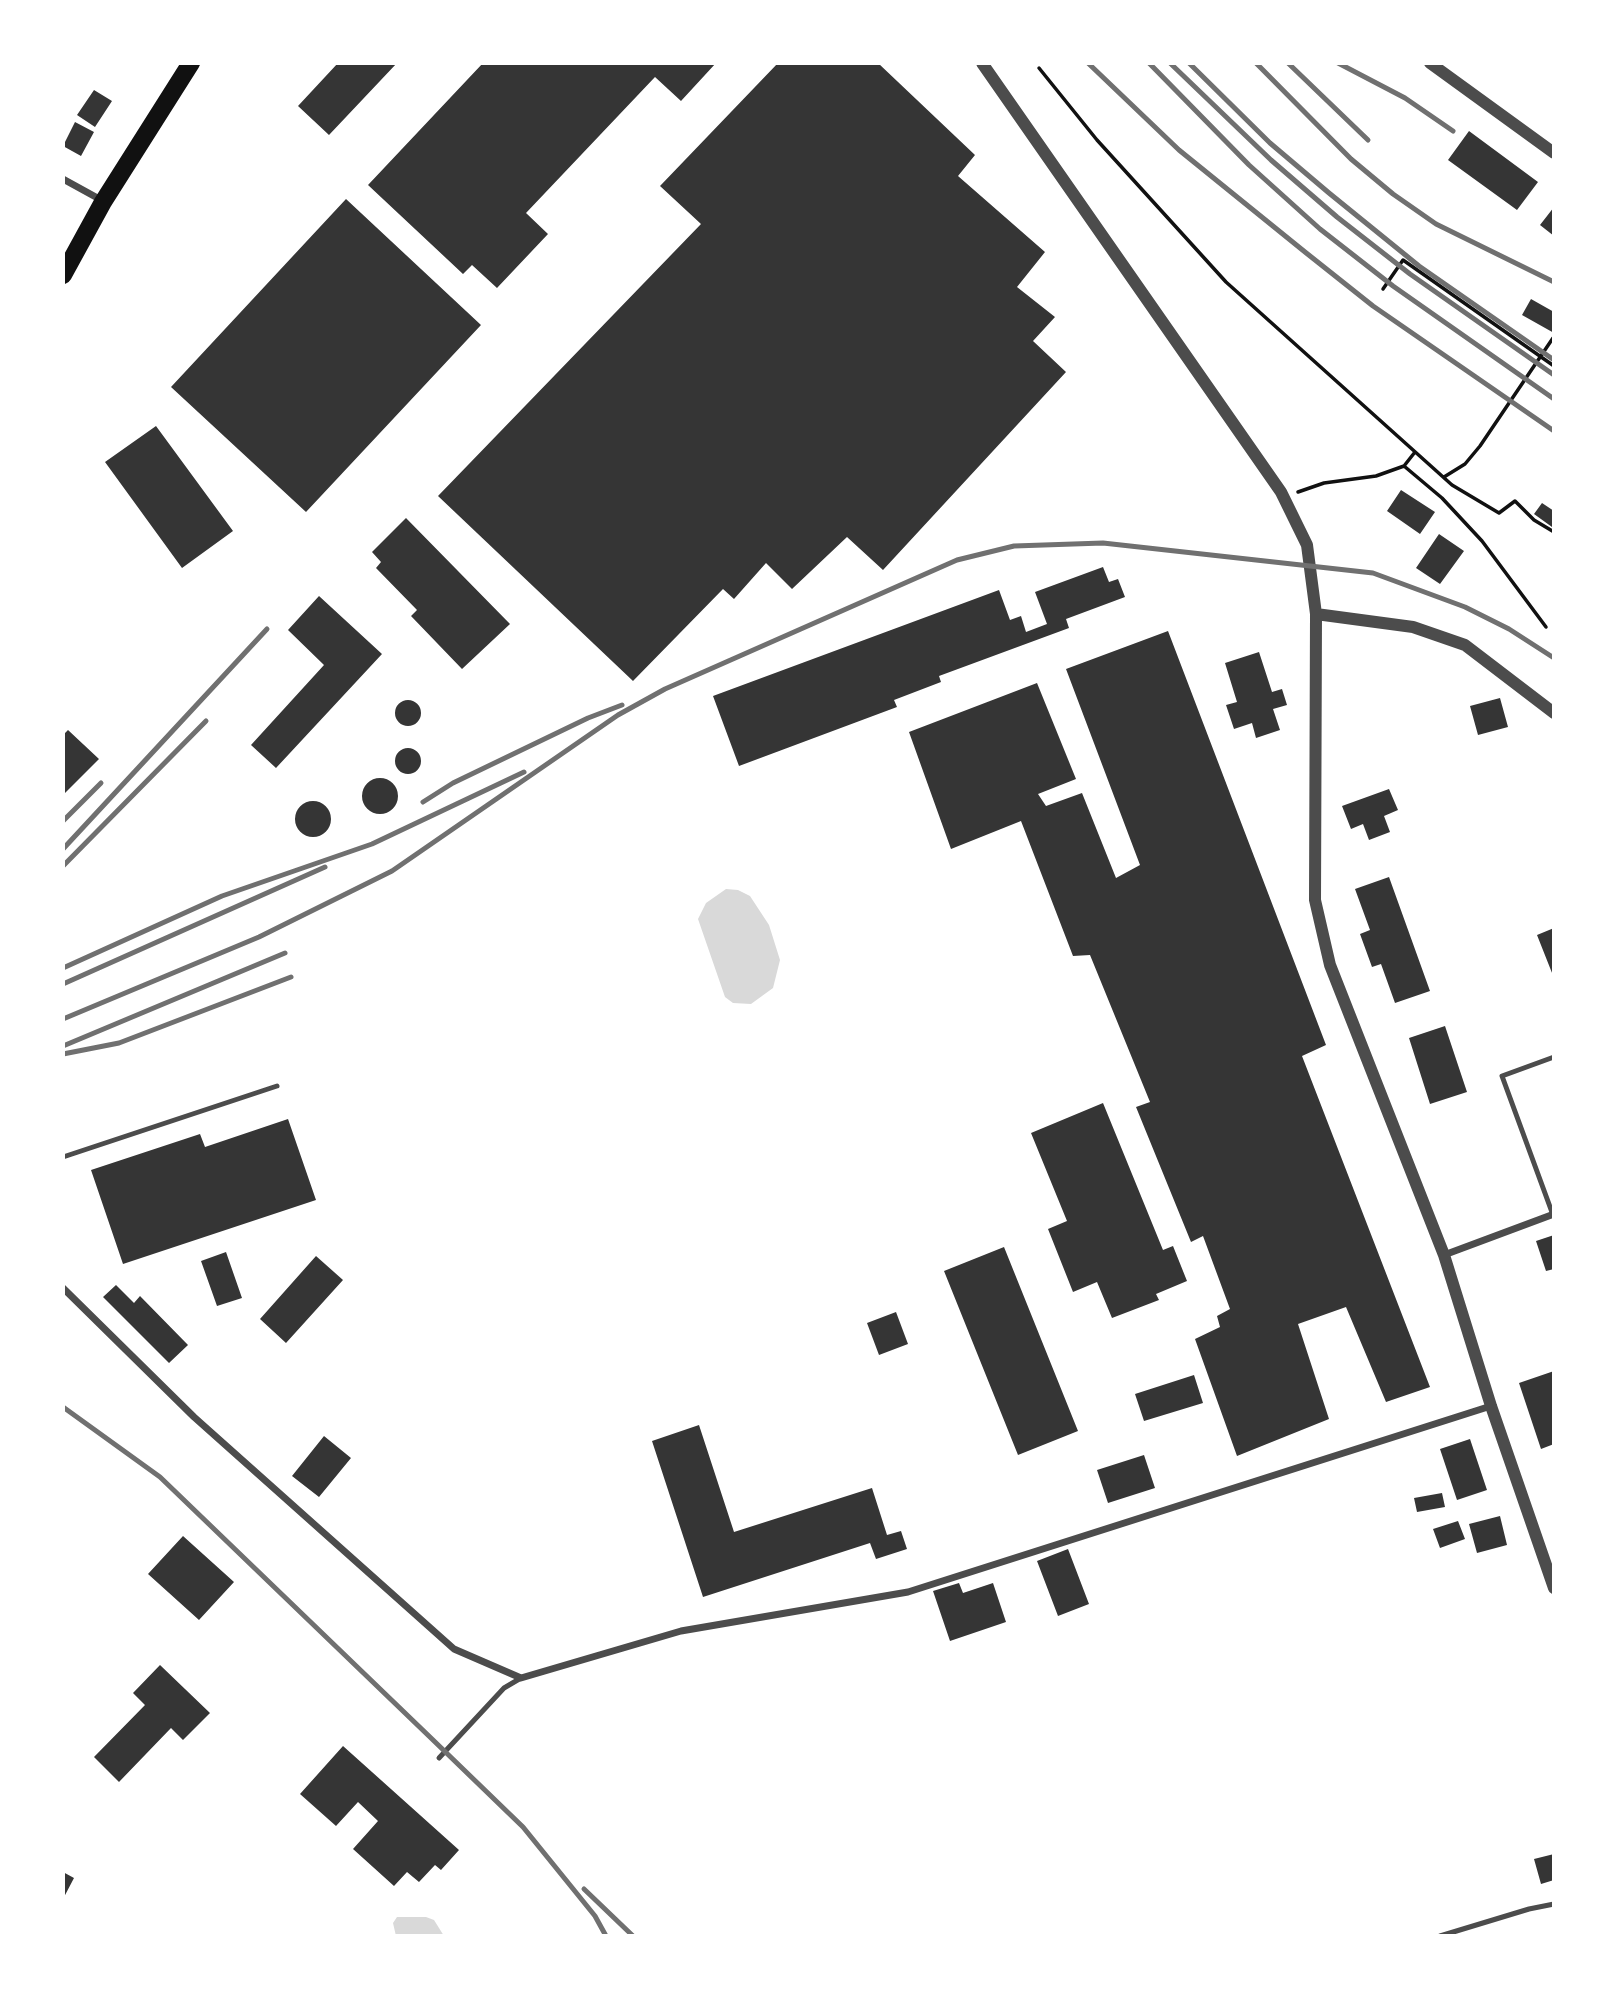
<!DOCTYPE html>
<style>
body{margin:0}
#map{position:relative;width:1617px;height:1999px;overflow:hidden;background:#fff;font-family:Bitter,serif}
canvas{display:block}
.frame{position:absolute;inset:0;border:65px solid #fff;pointer-events:none}
</style>
<div id="map">
<canvas width="1617" height="1999"></canvas>
<div class="frame"></div>
</div>
<script>
const g = document.querySelector('canvas').getContext('2d');
g.lineJoin = 'round';
function paint(path, color) { g.fillStyle = color; g.fill(path, 'evenodd'); }
const toPath = rows => new Path2D(rows.map(r => 'M' + r).join(''));
function stroke(path, color, width, dash) { g.strokeStyle = color; g.lineWidth = width; g.lineCap = dash ? 'butt' : 'round'; g.setLineDash(dash || []); g.stroke(path); }
paint(toPath([
 [726,889,738,890,750,896,769,925,780,960,773,988,751,1004,733,1003,725,997,698,919,706,903],
 [397,1917,426,1917,434,1920,444,1936,396,1936,393,1923]
]), '#d9d9d9');
paint(toPath([
 [338,63,397,63,329,135,298,106],
 [483,63,716,63,681,101,655,77,526,213,548,234,497,288,472,265,463,274,368,185],
 [778,63,878,63,975,155,958,176,1045,252,1017,287,1055,317,1033,341,1066,372,883,570,847,537,792,589,766,563,734,599,723,589,633,681,438,496,701,224,660,186],
 [94,90,112,101,95,127,77,115],
 [75,122,94,132,81,156,63,146],
 [1469,131,1538,182,1517,210,1448,160],
 [346,199,481,325,306,512,171,387],
 [1554,207,1554,236,1540,225],
 [1531,299,1554,312,1554,333,1522,315],
 [156,426,233,531,182,568,105,462],
 [1401,490,1435,512,1420,534,1387,511],
 [1542,503,1554,511,1552,527,1534,514],
 [406,518,510,624,462,669,411,616,417,610,376,568,381,562,372,552],
 [1439,534,1464,551,1440,584,1416,568],
 [1103,567,1109,582,1118,579,1125,597,1066,619,1069,628,939,676,941,682,894,700,897,707,739,766,713,696,999,590,1010,620,1021,616,1026,632,1047,624,1035,592],
 [319,596,382,654,276,768,251,745,324,665,288,630],
 [1168,631,1326,1045,1302,1056,1430,1387,1386,1402,1346,1307,1298,1324,1329,1419,1237,1456,1195,1339,1220,1327,1217,1316,1230,1309,1203,1236,1191,1242,1136,1107,1150,1102,1090,955,1073,956,1021,821,951,849,909,732,1037,683,1076,779,1038,794,1046,806,1082,793,1116,878,1140,865,1066,669],
 [1259,652,1272,692,1282,689,1287,705,1273,709,1280,730,1256,738,1252,723,1234,729,1226,705,1237,702,1225,663],
 [1500,698,1508,727,1478,735,1470,706],
 '395 713a13 13 0 1 1 26 0a13 13 0 1 1-26 0Z',
 [68,730,99,759,63,795,63,735],
 '395 761a13 13 0 1 1 26 0a13 13 0 1 1-26 0Z',
 '362 796a18 18 0 1 1 36 0a18 18 0 1 1-36 0Z',
 [1389,789,1398,810,1384,816,1390,832,1369,840,1363,824,1351,829,1342,806],
 '295 819a18 18 0 1 1 36 0a18 18 0 1 1-36 0Z',
 [1389,877,1430,991,1395,1003,1381,964,1372,967,1360,934,1370,930,1355,889],
 [1554,928,1554,978,1537,935],
 [1445,1026,1467,1092,1430,1104,1409,1038],
 [1103,1103,1163,1250,1173,1246,1187,1281,1156,1294,1159,1300,1112,1318,1097,1282,1073,1292,1048,1229,1067,1221,1031,1133],
 [288,1119,316,1200,123,1264,91,1170,200,1134,205,1147],
 [1554,1235,1554,1269,1546,1271,1536,1241],
 [1004,1247,1078,1431,1018,1455,944,1271],
 [226,1252,242,1298,217,1306,201,1261],
 [316,1256,343,1280,286,1343,260,1319],
 [116,1285,134,1303,140,1296,188,1345,169,1363,103,1297],
 [896,1312,908,1344,879,1355,867,1323],
 [1554,1371,1554,1444,1541,1449,1519,1383],
 [1194,1375,1203,1403,1144,1421,1135,1394],
 [699,1425,734,1532,872,1488,887,1535,901,1531,907,1549,876,1559,870,1543,703,1597,652,1441],
 [324,1436,351,1458,319,1497,292,1476],
 [1470,1439,1487,1490,1457,1500,1440,1449],
 [1144,1455,1155,1488,1108,1503,1097,1470],
 [1442,1493,1445,1507,1417,1512,1414,1498],
 [1500,1516,1507,1545,1477,1553,1469,1524],
 [1458,1521,1465,1539,1440,1548,1433,1529],
 [183,1536,234,1582,199,1620,148,1574],
 [1068,1549,1089,1604,1058,1616,1037,1561],
 [959,1583,963,1593,993,1583,1006,1622,950,1641,933,1591],
 [160,1665,210,1713,183,1740,171,1728,119,1782,94,1757,145,1705,133,1693],
 [343,1746,459,1850,441,1870,435,1865,419,1882,407,1872,394,1886,353,1849,378,1821,358,1802,336,1826,300,1794],
 [1554,1854,1554,1880,1541,1884,1534,1859],
 [63,1872,74,1878,63,1899]
]), '#353535');
stroke(toPath([
 [1039,68,1097,140,1226,282,1452,485,1499,513,1515,501,1534,520,1554,532],
 [1383,289,1403,260,1554,366],
 [1415,452,1404,466,1442,498,1482,541,1546,627],
 [1444,477,1465,464,1480,446,1553,338],
 [1298,492,1324,483,1376,476,1404,466]
]), '#111', 3.5);
stroke(toPath([
 [63,1157,277,1086],
 [1553,1215,1502,1076,1554,1057],
 [439,1758,504,1688,521,1678],
 [1440,1936,1529,1909,1554,1904]
]), '#4c4c4c', 5);
stroke(toPath([
 [63,179,103,201],
 [1444,1255,1554,1214],
 [63,1288,194,1417,454,1649,521,1678,681,1631,908,1592,1491,1406]
]), '#4c4c4c', 7);
stroke(toPath([
 [982,63,1281,492,1307,545,1316,614,1315,900,1330,965,1444,1255,1491,1406,1554,1588],
 [1430,63,1554,153],
 [1316,614,1413,627,1465,645,1554,713]
]), '#4c4c4c', 12);
stroke(toPath([
 [63,275,103,202,191,63]
]), '#111', 18);
stroke(toPath([
 [1088,63,1179,150,1305,252,1373,306,1554,431],
 [1149,63,1249,165,1320,229,1393,286,1554,399],
 [1170,63,1271,160,1337,217,1410,274,1554,375],
 [1189,63,1270,143,1329,193,1419,266,1554,360],
 [1256,63,1351,159,1393,194,1436,224,1554,282],
 [1288,63,1368,140],
 [1338,63,1405,98,1453,131],
 [423,802,453,783,588,718,622,705],
 [63,821,101,783],
 [63,849,267,629],
 [63,866,206,721],
 [63,968,222,896,372,844,524,772],
 [63,984,325,867],
 [63,1019,259,937,392,871,618,715,665,689,957,560,1014,546,1103,543,1373,573,1465,607,1509,629,1554,658],
 [63,1046,285,953],
 [63,1054,119,1043,291,977],
 [63,1407,160,1477,432,1739,523,1827,595,1916,606,1936],
 [584,1889,633,1936]
]), '#707070', 5);
</script>
